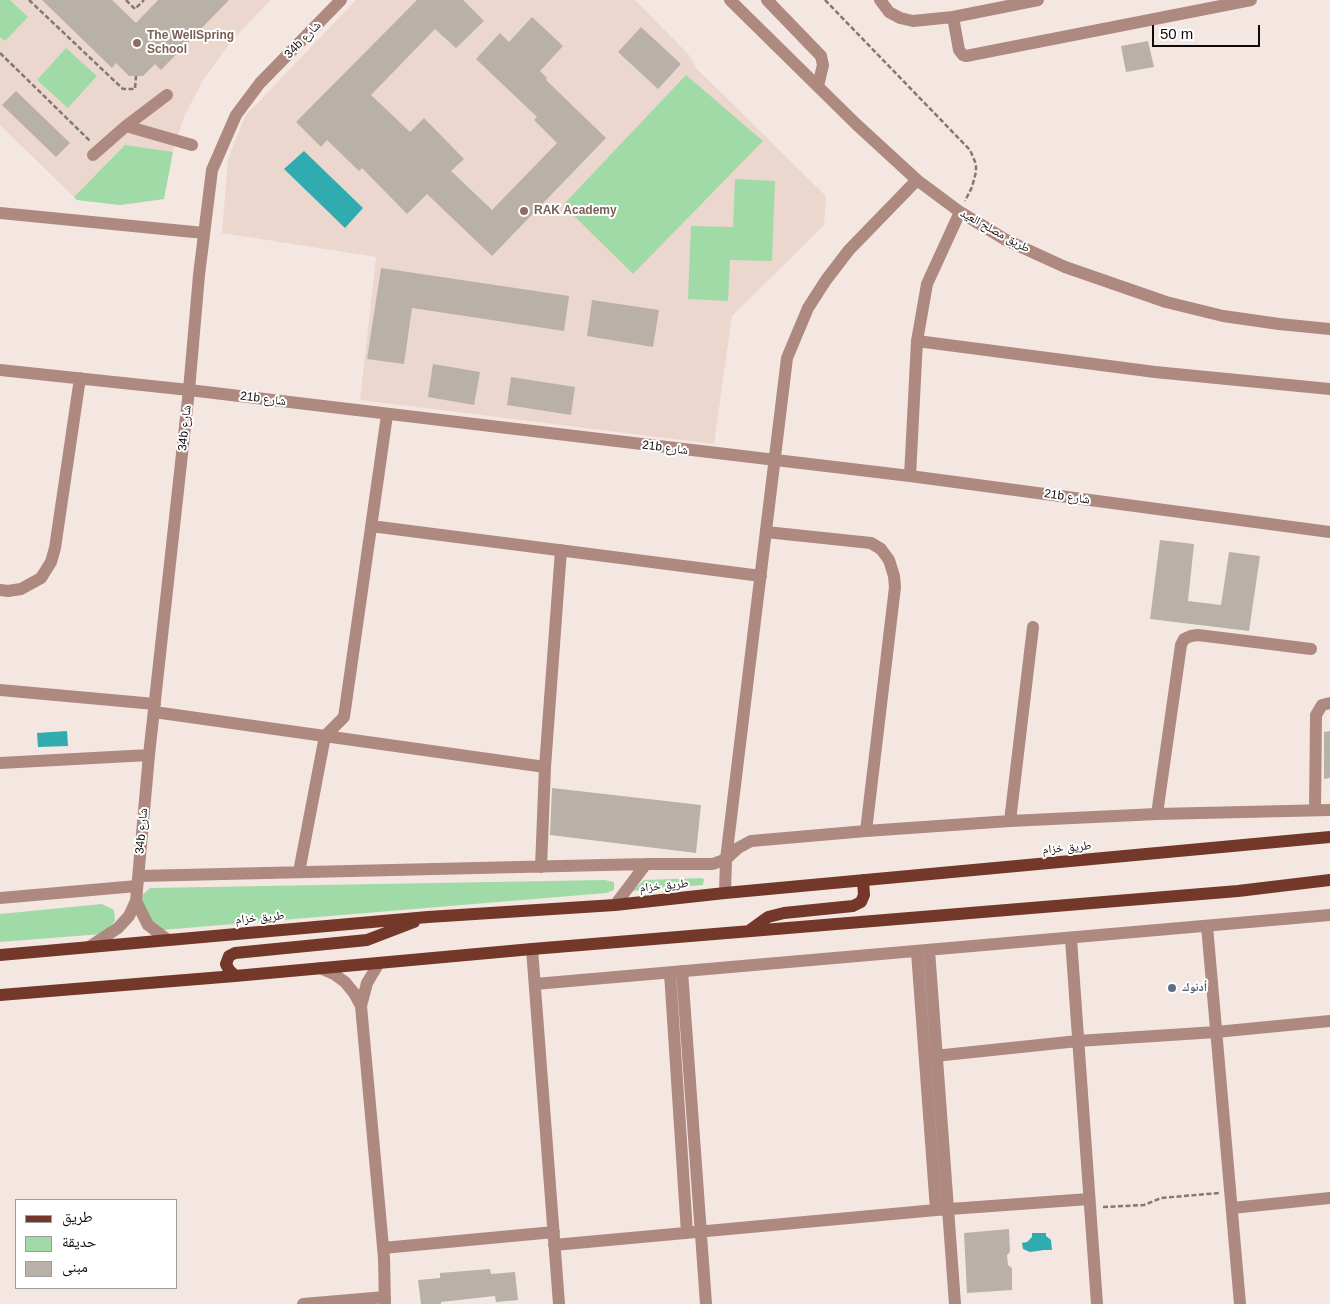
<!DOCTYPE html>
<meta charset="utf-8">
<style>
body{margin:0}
#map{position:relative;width:1330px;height:1304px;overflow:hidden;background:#f4e7e1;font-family:Arial,"Noto Naskh Arabic",sans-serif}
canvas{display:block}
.legend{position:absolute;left:15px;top:1199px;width:162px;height:90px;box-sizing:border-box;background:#fff;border:1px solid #9f9d9d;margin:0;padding:6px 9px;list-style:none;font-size:15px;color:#0f0b09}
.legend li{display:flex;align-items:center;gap:10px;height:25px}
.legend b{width:25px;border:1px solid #9f9d9d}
.scale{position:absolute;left:1152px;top:25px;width:108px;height:22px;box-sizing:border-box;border:2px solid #0f0b09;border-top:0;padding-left:6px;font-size:15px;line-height:18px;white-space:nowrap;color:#0f0b09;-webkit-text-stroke:4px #fff;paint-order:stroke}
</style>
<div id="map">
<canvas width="1330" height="1304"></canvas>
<ul class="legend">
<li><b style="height:6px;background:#74382a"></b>طريق</li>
<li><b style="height:14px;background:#a0dba7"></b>حديقة</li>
<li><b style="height:14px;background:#b9b1a8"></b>مبنى</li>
</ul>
<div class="scale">50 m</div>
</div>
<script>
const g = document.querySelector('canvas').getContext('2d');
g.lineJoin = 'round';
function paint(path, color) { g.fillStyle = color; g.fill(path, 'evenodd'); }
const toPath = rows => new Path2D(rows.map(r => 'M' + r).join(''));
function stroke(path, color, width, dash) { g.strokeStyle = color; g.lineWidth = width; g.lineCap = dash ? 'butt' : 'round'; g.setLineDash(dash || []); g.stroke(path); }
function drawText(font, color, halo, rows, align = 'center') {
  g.font = font + ' Arial,"Noto Naskh Arabic",sans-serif'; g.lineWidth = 4; g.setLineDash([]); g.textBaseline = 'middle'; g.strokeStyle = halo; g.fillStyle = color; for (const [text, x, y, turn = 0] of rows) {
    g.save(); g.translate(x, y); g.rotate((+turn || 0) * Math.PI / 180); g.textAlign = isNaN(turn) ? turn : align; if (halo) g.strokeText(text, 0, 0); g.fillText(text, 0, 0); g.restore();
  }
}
paint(toPath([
 [0,0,271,0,233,39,203,80,184,117,171,156,164,199,120,205,77,200,0,125],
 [356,0,635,0,690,56,697,69,826,196,824,225,732,316,714,444,360,400,376,257,222,233,228,159,245,116]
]), '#ecd7cf');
paint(toPath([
 [0,0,10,0,28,17,5,41,0,37],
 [66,48,97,76,68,108,37,80],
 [686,75,763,141,633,274,563,205],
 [125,145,173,152,164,199,120,205,77,200,74,197],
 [735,179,775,181,772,261,730,260,728,301,688,299,691,226,733,227],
 [701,878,704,879,703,885,632,891,644,880],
 [605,880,614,882,614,890,606,893,150,931,140,897,150,888],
 [102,904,114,910,115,921,102,934,0,942,0,914]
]), '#a0dba7');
paint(toPath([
 [304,151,363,208,345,228,284,169],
 [67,731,68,746,38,747,37,733],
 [1032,1233,1046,1233,1046,1236,1051,1240,1052,1250,1044,1250,1030,1252,1023,1249,1022,1243,1027,1242,1032,1237]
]), '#30acb1');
paint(toPath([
 [42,0,112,0,136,23,158,0,229,0,161,70,155,64,143,76,129,76,116,63,112,68],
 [417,0,463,0,484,21,456,48,435,29,371,95,410,132,424,118,464,159,451,171,492,210,557,143,534,120,537,117,476,59,500,33,509,42,532,17,563,46,540,71,547,78,546,80,606,138,492,256,427,194,407,214,362,168,359,171,327,140,321,147,296,122],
 [641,27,681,64,658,89,618,52],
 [1148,41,1154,67,1126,72,1121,46],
 [16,91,70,143,56,157,2,105],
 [381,268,569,296,564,331,412,308,404,364,367,359],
 [592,300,659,310,653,347,587,336],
 [433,364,480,372,474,405,428,397],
 [511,377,575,387,571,415,507,405],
 [1160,540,1194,544,1188,601,1221,605,1229,552,1260,556,1249,631,1150,619],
 [1330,731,1330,778,1324,779,1324,732],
 [552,788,701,805,696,853,550,835],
 [1009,1229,1010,1252,1007,1255,1008,1265,1012,1268,1012,1290,967,1293,964,1233],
 [490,1269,491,1274,515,1272,518,1300,496,1302,495,1296,441,1302,441,1304,421,1304,418,1280,440,1278,440,1273]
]), '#b9b1a8');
stroke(toPath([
 [29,0,123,89,135,89,136,76],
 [126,0,135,9,144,0],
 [825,0,970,150,976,164,976,172,972,187,965,201],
 [0,53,90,141],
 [1103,1207,1144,1205,1161,1198,1219,1193]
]), '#817975', 2.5, [5, 2.5]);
stroke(toPath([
 [730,0,856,124,917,180,960,212,1006,240,1065,267,1166,302,1223,316,1279,324,1330,329],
 [767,0,821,56,823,65,818,86],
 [880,0,889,12,900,18,913,21,953,17,1038,0],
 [953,17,959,50,963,55,966,56,1251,0],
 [126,126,192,145],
 [93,155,126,126,167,95],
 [0,213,204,233],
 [917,341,1155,372,1330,389],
 [0,370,189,390,910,476,1330,532],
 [910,476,917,341,927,284,960,212],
 [371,526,761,576],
 [766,532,871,543,881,549,889,560,894,576,895,587,866,831],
 [0,590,8,591,21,589,41,578,51,562,55,548,80,378],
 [0,690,155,704],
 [154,712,545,767],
 [0,763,149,755],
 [1315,810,1316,715,1322,705,1330,703],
 [1157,814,1181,645,1184,639,1191,636,1198,635,1311,649],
 [1010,821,1033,627],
 [541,867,545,767,561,550],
 [299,872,325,736,344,717,387,415],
 [139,876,646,864,713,864,726,859,738,848,751,841,866,831,1010,821,1157,814,1330,810],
 [725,893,726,859,787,358,808,308,826,280,849,250,917,180],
 [0,898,137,886],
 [136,901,148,925,168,940],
 [615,905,646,864],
 [1207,926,1240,1304],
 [1071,939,1097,1304],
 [89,947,118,928,129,916,136,901,149,755,189,390,199,275,212,170,236,115,260,83,341,0],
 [532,949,559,1304],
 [929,950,955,1304],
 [917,952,936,1210],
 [379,963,367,983,361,1006,384,1258,385,1304],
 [320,968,334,974,345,982,354,993,361,1006],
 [682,971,706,1304],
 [670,973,687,1233],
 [535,984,1330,915],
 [925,1057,1078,1041,1216,1032,1330,1021],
 [1232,1208,1330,1198],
 [554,1245,936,1210,1089,1199],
 [383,1248,554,1232],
 [303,1304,385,1297]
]), '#ad8980', 12);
stroke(toPath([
 [750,930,768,917,784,913,853,906,861,902,864,895,863,880],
 [0,955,428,917,615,905,725,893,1330,837],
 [235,976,229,970,226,964,229,956,235,953,367,940,414,922],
 [0,995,235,976,532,949,1238,891,1330,880]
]), '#74382a', 12);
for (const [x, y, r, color] of [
 [137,43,5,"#8d6e63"],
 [524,211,5,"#8d6e63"],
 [1172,988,5,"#5c6f8a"]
]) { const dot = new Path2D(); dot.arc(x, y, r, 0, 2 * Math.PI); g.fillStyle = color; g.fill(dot); stroke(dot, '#fff', 2); }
drawText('bold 12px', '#785e54', '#fff', [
 ["The WellSpring",147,36],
 ["School",147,50],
 ["RAK Academy",534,211]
], 'left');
drawText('12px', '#0f0b09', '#fff', [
 ["34b شارع",303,40,-46],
 ["طريق مصلح العيد",995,231,29],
 ["21b شارع",263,399,7],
 ["34b شارع",185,428,-84],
 ["21b شارع",665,448,7],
 ["21b شارع",1067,497,8],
 ["34b شارع",142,831,-85],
 ["طريق خزام",1067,848,-5],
 ["طريق خزام",664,886,-6],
 ["طريق خزام",260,918,-5]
]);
drawText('bold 12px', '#4e5e75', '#fff', [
 ["أدنوك",1182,988]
], 'left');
</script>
